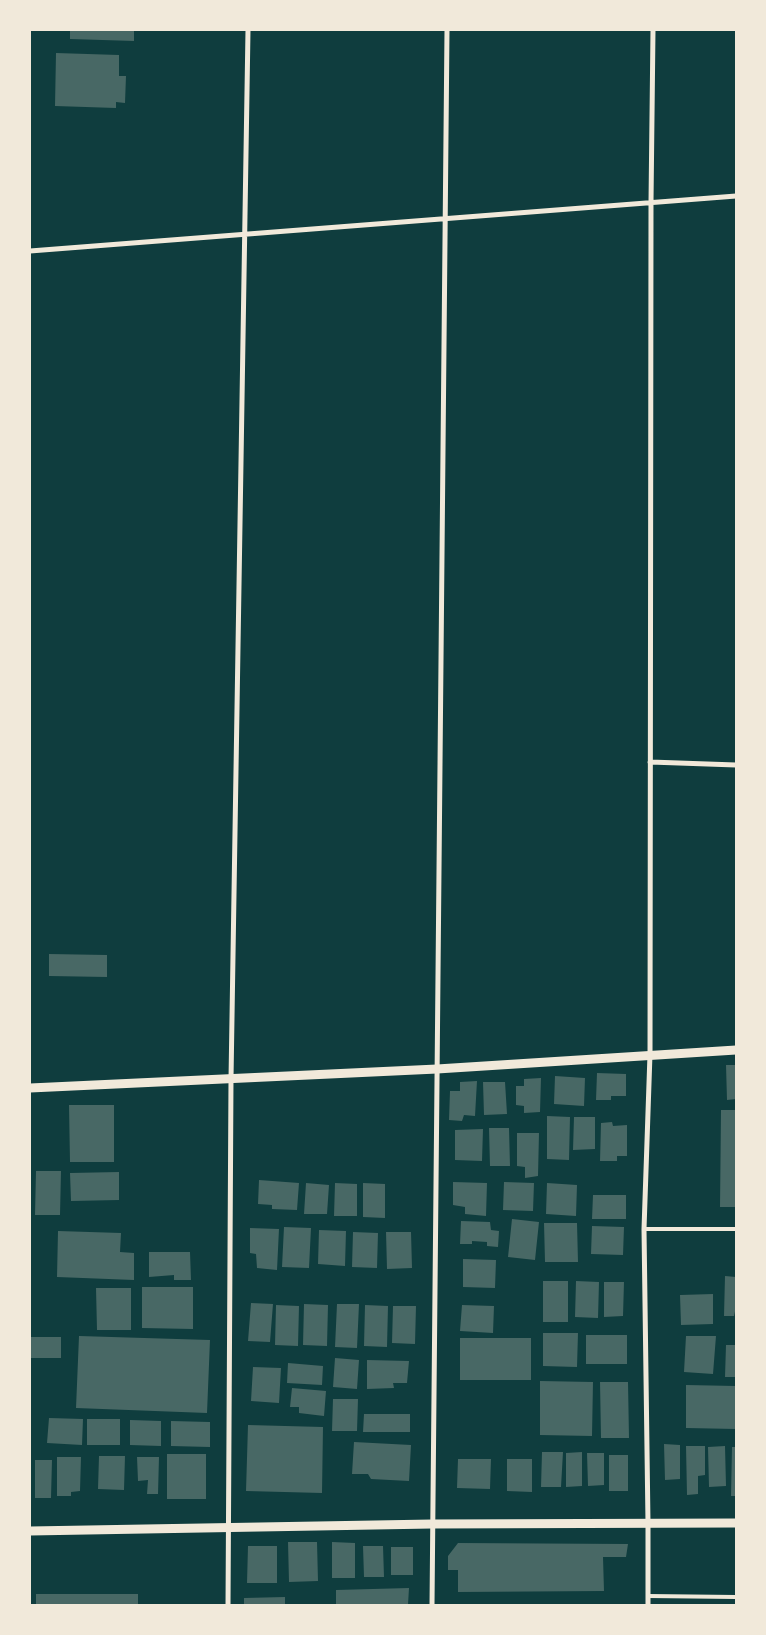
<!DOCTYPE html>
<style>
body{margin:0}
#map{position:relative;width:766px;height:1635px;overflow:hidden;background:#0f3d3e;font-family:"PT Sans Narrow",sans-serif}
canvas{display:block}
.frame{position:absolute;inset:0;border:31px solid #f1e9da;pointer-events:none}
</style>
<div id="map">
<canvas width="766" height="1635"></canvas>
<div class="frame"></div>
</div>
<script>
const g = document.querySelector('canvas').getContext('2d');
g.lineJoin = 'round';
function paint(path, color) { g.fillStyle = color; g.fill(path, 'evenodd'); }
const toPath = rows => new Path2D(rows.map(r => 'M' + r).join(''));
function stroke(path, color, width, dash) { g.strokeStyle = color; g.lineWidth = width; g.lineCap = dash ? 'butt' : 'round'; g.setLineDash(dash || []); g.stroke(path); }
paint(toPath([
 [70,30,134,30,134,41,70,39],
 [56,53,119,55,119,76,126,76,125,103,116,102,116,108,55,106],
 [49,954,107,955,107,977,49,976],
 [726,1065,736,1065,736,1099,727,1100],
 [597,1073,626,1074,626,1096,611,1096,611,1100,596,1100],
 [555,1076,585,1078,584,1106,554,1104],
 [541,1078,540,1112,524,1113,524,1106,516,1105,516,1086,524,1086,524,1079],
 [477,1081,475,1116,464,1115,462,1121,449,1120,450,1091,460,1091,460,1082],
 [483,1082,505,1082,507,1114,484,1115],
 [69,1105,114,1105,114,1162,70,1162],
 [721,1110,736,1110,736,1207,720,1207],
 [547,1116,570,1117,569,1160,547,1159],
 [574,1117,595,1117,595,1149,573,1150],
 [612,1122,613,1126,627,1125,627,1156,617,1156,617,1161,600,1161,601,1123],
 [489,1128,509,1128,510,1166,490,1166],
 [483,1129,482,1161,455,1160,455,1130],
 [517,1133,539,1133,538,1176,525,1178,525,1167,517,1166],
 [36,1171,61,1171,60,1215,35,1215],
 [119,1172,119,1200,71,1201,70,1173],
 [259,1180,299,1183,297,1210,272,1209,272,1205,258,1204],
 [453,1182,487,1183,486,1216,465,1214,465,1207,453,1205],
 [504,1182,534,1183,533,1211,503,1210],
 [306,1183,329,1185,327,1214,304,1214],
 [335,1183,357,1184,357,1216,334,1216],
 [363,1183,385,1184,385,1218,363,1217],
 [547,1183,577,1185,576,1216,546,1214],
 [593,1195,626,1195,626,1219,592,1219],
 [512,1219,539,1222,535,1260,508,1257],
 [461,1221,490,1222,491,1230,499,1231,498,1247,487,1246,487,1242,472,1241,472,1244,460,1244],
 [544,1223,577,1223,578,1262,545,1262],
 [592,1226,624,1227,623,1255,591,1254],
 [284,1227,311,1228,309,1268,282,1267],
 [250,1228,279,1229,277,1270,257,1268,256,1254,250,1253],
 [319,1230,346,1231,345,1266,318,1264],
 [58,1231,121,1233,120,1252,134,1253,134,1280,57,1277],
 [353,1232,378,1233,377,1268,352,1267],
 [386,1232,411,1232,412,1268,387,1269],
 [149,1252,190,1252,191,1280,174,1280,174,1275,149,1277],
 [463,1259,496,1260,495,1288,463,1287],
 [725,1276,736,1277,736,1307,734,1316,724,1316],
 [543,1281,568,1281,568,1322,543,1322],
 [576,1281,599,1282,598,1318,575,1317],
 [604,1282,624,1282,623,1316,604,1317],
 [142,1287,193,1287,193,1329,142,1328],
 [96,1288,131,1288,131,1330,97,1330],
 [713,1294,713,1324,681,1325,680,1295],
 [251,1303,273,1304,270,1342,248,1341],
 [304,1304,328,1305,327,1346,303,1345],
 [337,1304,359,1304,357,1348,335,1347],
 [276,1305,299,1306,298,1346,275,1345],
 [365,1305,388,1306,387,1347,364,1346],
 [462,1305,494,1306,493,1333,460,1331],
 [393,1306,416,1306,415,1344,392,1343],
 [543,1333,578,1333,577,1367,543,1366],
 [586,1335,627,1335,627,1364,586,1364],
 [79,1336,210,1340,207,1413,76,1408],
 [686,1336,716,1336,713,1374,684,1372],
 [30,1337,61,1337,61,1358,30,1358],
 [460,1338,531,1338,531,1380,460,1380],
 [726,1345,736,1345,736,1377,725,1377],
 [335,1358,359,1360,357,1389,333,1387],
 [367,1360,409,1361,407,1383,393,1383,394,1388,367,1389],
 [288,1363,323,1366,322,1385,287,1383],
 [253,1367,281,1368,279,1403,251,1401],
 [540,1381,593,1382,592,1436,540,1435],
 [600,1382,628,1382,629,1438,601,1438],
 [686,1385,736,1386,736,1429,686,1428],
 [292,1388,326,1391,324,1416,299,1413,299,1407,290,1407],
 [333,1399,358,1399,357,1431,332,1431],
 [364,1414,410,1414,410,1432,363,1432],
 [49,1418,83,1419,82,1445,47,1443],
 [87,1419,120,1419,120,1445,87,1445],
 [130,1420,161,1421,161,1446,130,1445],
 [171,1421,210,1422,210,1447,171,1446],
 [248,1425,323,1427,322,1493,246,1491],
 [354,1442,411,1445,409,1481,371,1479,368,1474,352,1474],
 [664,1444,680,1445,680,1479,665,1480],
 [686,1446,705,1446,705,1475,698,1476,698,1494,687,1495],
 [725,1446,726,1486,709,1487,708,1447],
 [732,1447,736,1447,736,1496,731,1496],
 [542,1452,563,1452,561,1487,541,1487],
 [582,1452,582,1486,566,1487,566,1453],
 [587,1453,604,1453,604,1485,588,1486],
 [167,1454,206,1454,206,1499,167,1499],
 [609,1455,628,1455,628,1491,609,1491],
 [99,1456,125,1456,124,1490,98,1489],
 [57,1457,81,1457,80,1491,71,1492,71,1496,57,1496],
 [137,1457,159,1457,158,1494,147,1494,148,1480,138,1481],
 [458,1459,491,1459,490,1489,457,1488],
 [507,1459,532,1459,532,1492,507,1491],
 [35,1460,52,1460,51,1498,35,1498],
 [288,1542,317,1542,318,1581,289,1582],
 [332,1542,355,1543,355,1578,332,1578],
 [458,1543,628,1544,626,1557,603,1557,604,1591,458,1592,458,1570,448,1570,448,1556],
 [248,1546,277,1546,277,1583,247,1583],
 [363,1546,383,1546,384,1577,364,1577],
 [391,1547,413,1547,413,1575,391,1575],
 [409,1588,408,1605,336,1605,336,1590],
 [36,1594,138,1594,138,1605,36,1605],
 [285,1597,285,1605,244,1605,244,1598]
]), '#486865');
stroke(toPath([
 [644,1229,736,1229],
 [648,1596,736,1597]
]), '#f1e9da', 4);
stroke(toPath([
 [30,251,736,196],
 [650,762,736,765],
 [228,1605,231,1079,248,30],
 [432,1605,447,30],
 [648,1605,648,1523,644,1229,650,1054,651,202,653,30]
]), '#f1e9da', 5);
stroke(toPath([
 [30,1088,437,1069,736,1050],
 [30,1531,432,1524,736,1523]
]), '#f1e9da', 9);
</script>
